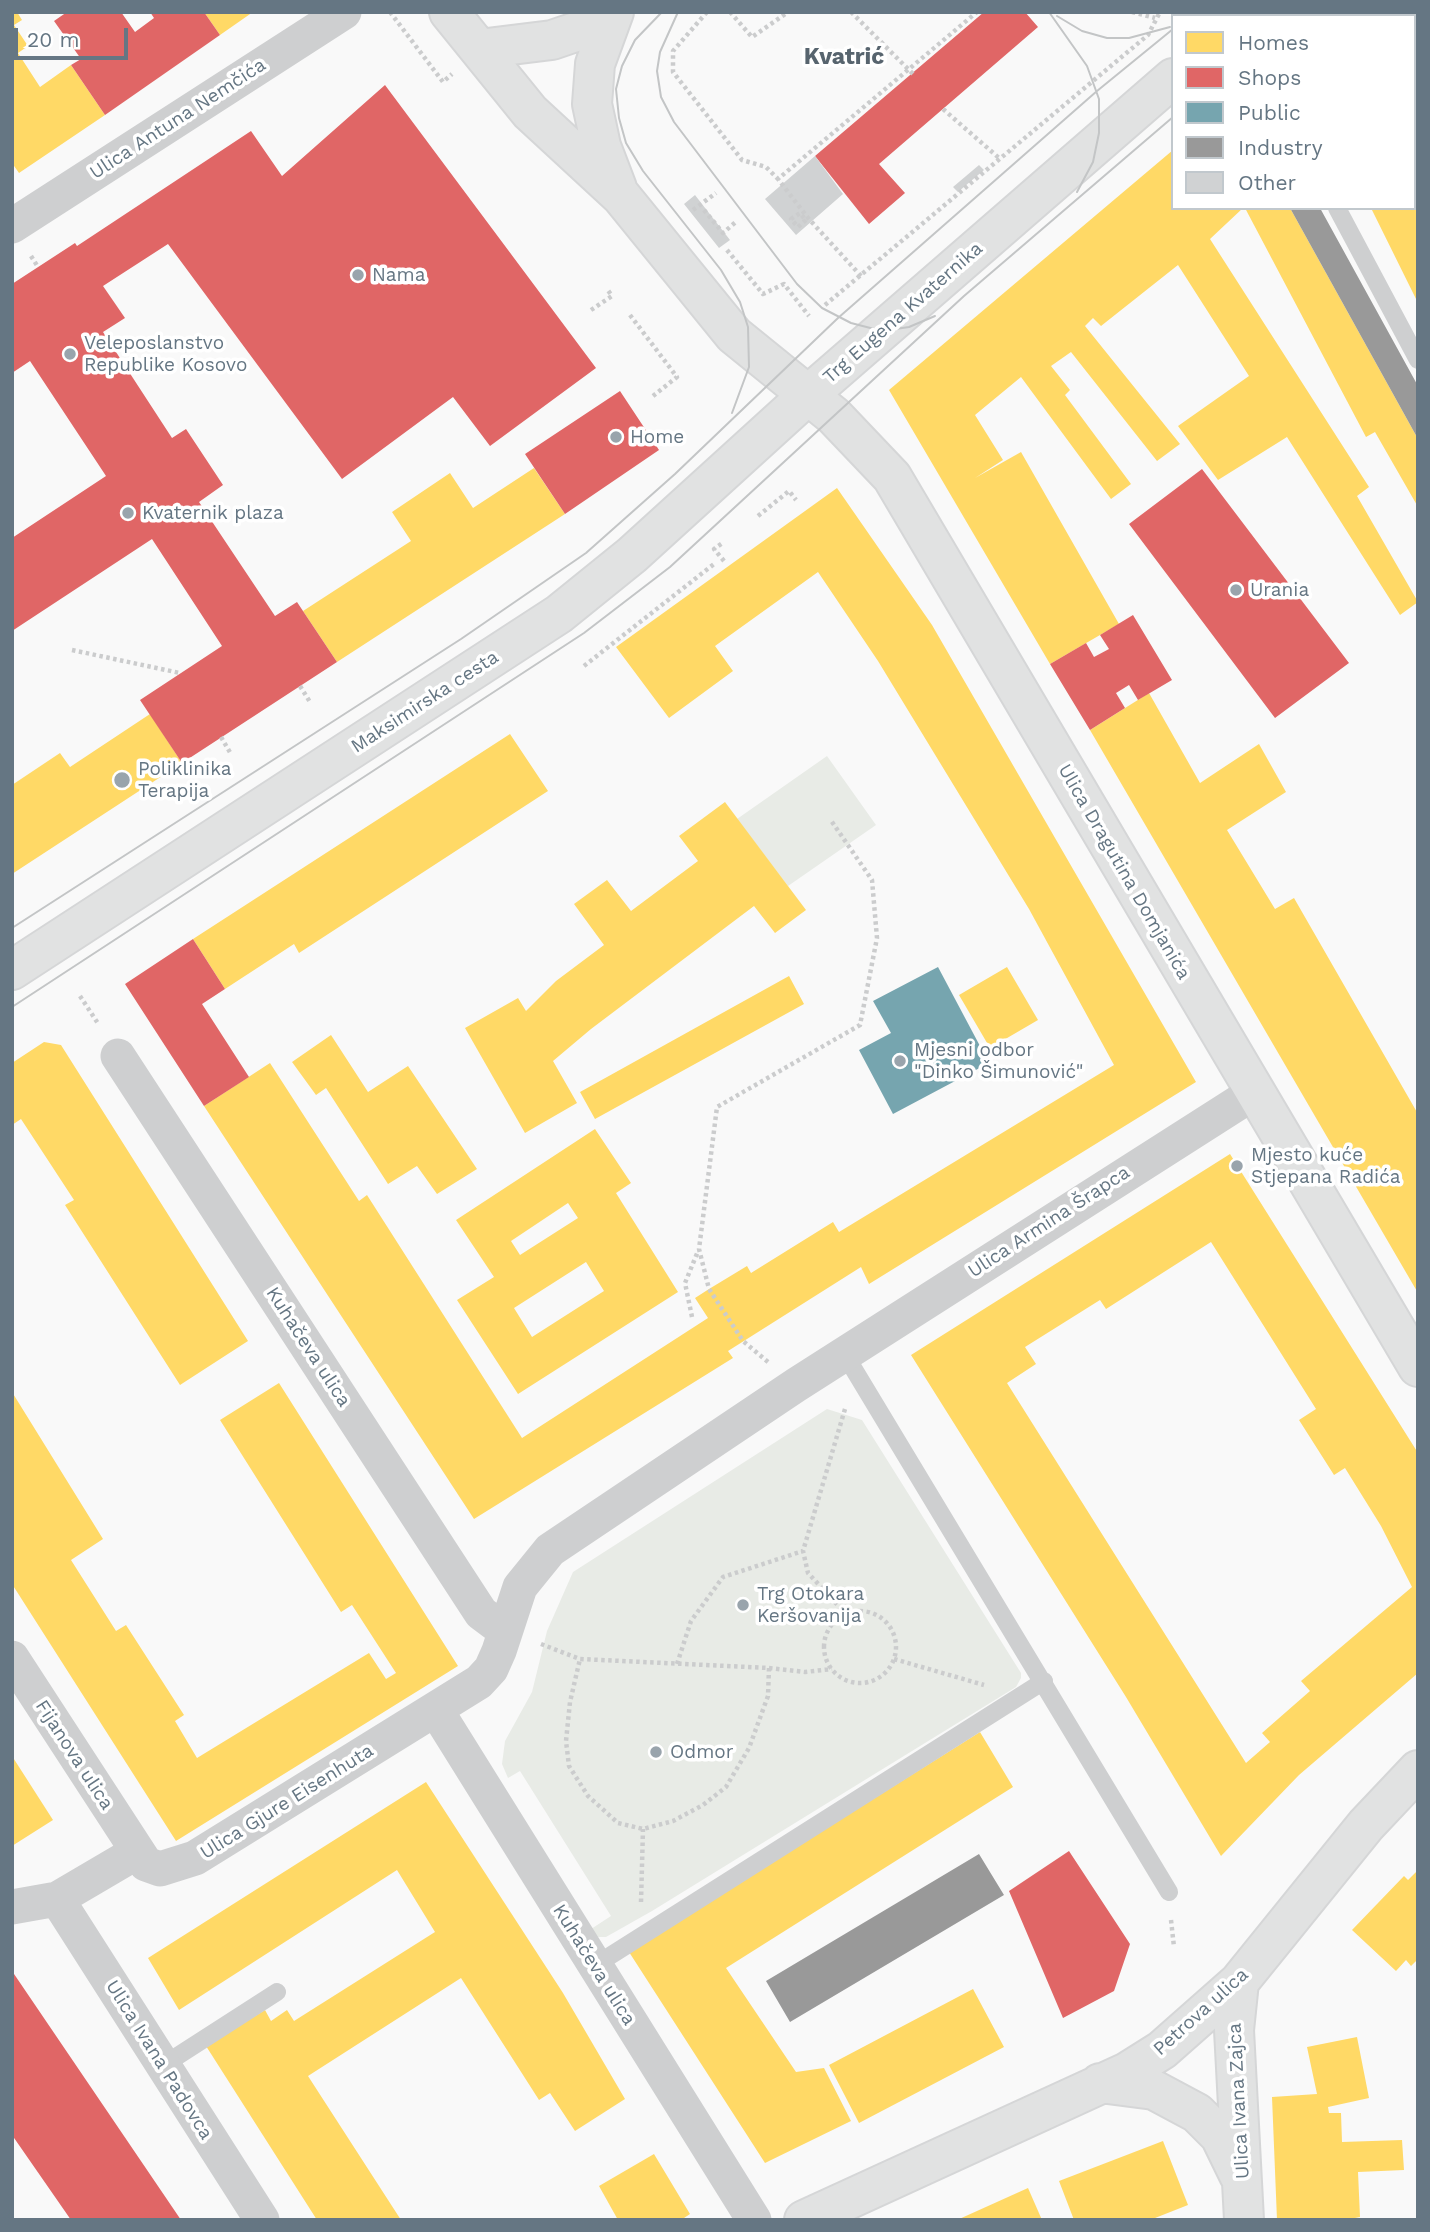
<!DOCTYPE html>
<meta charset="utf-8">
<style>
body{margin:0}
#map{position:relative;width:1430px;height:2232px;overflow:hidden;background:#f9f9f9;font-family:"Work Sans",sans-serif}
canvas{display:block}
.frame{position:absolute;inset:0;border:14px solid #657683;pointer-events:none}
.legend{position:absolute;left:1171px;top:14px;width:245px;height:196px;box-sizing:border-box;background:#fff;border:2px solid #c1c8cd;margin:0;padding:9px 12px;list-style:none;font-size:21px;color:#657683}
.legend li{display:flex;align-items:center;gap:14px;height:35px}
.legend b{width:35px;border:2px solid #c1c8cd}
.scale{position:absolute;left:14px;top:28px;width:114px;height:32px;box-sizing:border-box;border:4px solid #657683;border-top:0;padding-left:9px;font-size:21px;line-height:24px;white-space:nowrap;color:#657683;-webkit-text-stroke:5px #fff;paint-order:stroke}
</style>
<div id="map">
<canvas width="1430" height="2232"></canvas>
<div class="frame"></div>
<ul class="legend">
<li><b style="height:19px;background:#ffd966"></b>Homes</li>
<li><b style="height:19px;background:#e06666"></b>Shops</li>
<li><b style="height:19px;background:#76a5af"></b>Public</li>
<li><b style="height:19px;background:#999"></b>Industry</li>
<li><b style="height:19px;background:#d0d2d3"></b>Other</li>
</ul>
<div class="scale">20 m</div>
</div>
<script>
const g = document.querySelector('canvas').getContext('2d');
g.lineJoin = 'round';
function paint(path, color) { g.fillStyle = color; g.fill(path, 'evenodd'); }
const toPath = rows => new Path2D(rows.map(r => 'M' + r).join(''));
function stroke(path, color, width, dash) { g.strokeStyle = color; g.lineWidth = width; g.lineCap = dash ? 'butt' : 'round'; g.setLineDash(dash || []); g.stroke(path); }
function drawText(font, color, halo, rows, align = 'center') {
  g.font = font + ' "Work Sans",sans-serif'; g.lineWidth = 7; g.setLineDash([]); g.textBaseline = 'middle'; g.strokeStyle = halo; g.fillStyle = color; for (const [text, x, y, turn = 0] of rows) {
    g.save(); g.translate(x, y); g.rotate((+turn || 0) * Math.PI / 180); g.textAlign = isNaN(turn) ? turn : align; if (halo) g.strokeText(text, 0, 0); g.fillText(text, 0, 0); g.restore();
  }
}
paint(toPath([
 [827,756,876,825,788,886,737,819],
 [827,1409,862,1420,1021,1673,1021,1678,1016,1687,652,1911,606,1937,598,1937,588,1931,611,1916,520,1771,508,1778,502,1764,505,1741,532,1692,547,1631,573,1572]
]), '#e8ebe6');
paint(toPath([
 [12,12,17,12,22,20,14,25,28,46,18,53,40,87,71,65,105,115,19,173,12,163],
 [204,12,253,12,220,35],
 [1338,12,1381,12,1384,16,1334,16],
 [1173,150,1173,208,1243,208,1210,239,1369,487,1357,496,1418,602,1400,615,1287,437,1218,480,1178,426,1249,376,1178,265,1101,326,1093,318,1085,326,1180,444,1157,461,1071,352,1051,366,1070,390,1065,395,1131,484,1111,499,1021,377,975,415,1003,460,975,478,1021,452,1119,624,1050,664,889,390],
 [1418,168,1418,303,1371,208,1414,208,1414,170],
 [1245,208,1290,208,1418,439,1418,507,1375,432,1366,437],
 [534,468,565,514,337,662,303,611,411,541,392,512,450,473,473,508],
 [837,488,932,625,1196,1082,869,1284,861,1267,728,1351,733,1358,474,1519,204,1106,270,1063,359,1201,367,1195,522,1438,708,1318,695,1298,709,1289,747,1266,751,1273,833,1222,839,1232,1114,1065,1029,909,878,661,818,572,715,646,733,671,669,718,616,647],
 [1149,693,1200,783,1259,744,1286,792,1227,830,1275,909,1294,898,1418,1114,1418,1293,1090,730],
 [150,714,182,763,12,874,12,785,60,753,70,767],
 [510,734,548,791,299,953,294,944,225,989,193,939],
 [725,802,806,910,775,933,754,906,591,1029,553,1061,577,1103,525,1133,465,1028,518,998,526,1011,556,981,604,945,574,904,607,880,631,911,698,861,679,836],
 [1007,967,1038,1020,990,1048,959,995],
 [789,976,804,1004,595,1119,580,1092],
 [331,1035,368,1092,408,1066,477,1169,437,1194,417,1166,388,1184,326,1088,316,1095,292,1062],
 [44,1042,61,1045,248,1341,180,1385,65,1205,74,1200,21,1119,12,1125,12,1063],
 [595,1129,631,1183,616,1193,678,1292,518,1394,457,1300,494,1277,456,1220],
 [568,1203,578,1218,520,1255,511,1241],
 [586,1262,604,1291,532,1337,514,1308],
 [1230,1154,1418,1453,1418,1673,1299,1775,1221,1856,1126,1697,911,1355],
 [1211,1242,1316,1409,1299,1420,1334,1475,1345,1468,1381,1526,1412,1587,1301,1681,1310,1691,1262,1733,1270,1742,1246,1763,1007,1383,1036,1364,1025,1347,1100,1300,1106,1309],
 [279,1383,458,1666,176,1841,12,1584,12,1392,103,1539,71,1560,116,1631,126,1625,184,1715,175,1721,197,1758,369,1653,386,1679,396,1673,352,1605,341,1612,220,1420],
 [980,1732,1013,1787,726,1968,796,2072,824,2068,851,2121,765,2163,629,1952],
 [12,1756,53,1820,12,1846],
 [426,1782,563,1993,625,2099,575,2131,550,2093,539,2100,461,1978,308,2076,401,2220,317,2220,206,2046,265,2010,271,2021,287,2010,294,2021,435,1932,397,1870,179,2010,148,1958],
 [1418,1870,1418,1959,1411,1966,1406,1960,1396,1971,1352,1930,1404,1876,1408,1880],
 [973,1989,1004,2047,859,2123,829,2065],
 [1357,2037,1369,2098,1328,2107,1329,2113,1341,2113,1342,2142,1402,2140,1404,2170,1358,2172,1360,2217,1345,2220,1277,2220,1272,2097,1317,2094,1307,2047],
 [1163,2141,1188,2205,1150,2220,1074,2220,1059,2181],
 [654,2154,690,2214,681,2220,618,2220,599,2186],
 [1028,2188,1042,2220,957,2220]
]), '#ffd966');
paint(toPath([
 [67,12,121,12,135,32,154,18,150,12,204,12,220,35,105,115,71,65,81,59,54,21],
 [984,12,1025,12,1038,27,879,164,905,193,869,224,815,156],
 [385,85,596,368,490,446,453,397,342,479,168,244,103,286,125,318,103,332,172,438,186,429,223,485,199,502,275,616,297,602,337,662,182,763,140,700,222,646,152,539,12,631,12,538,106,476,30,361,12,373,12,284,75,243,77,246,251,131,282,176],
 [620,391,659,450,565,514,525,454],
 [1202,469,1349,663,1275,718,1129,524],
 [1133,615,1172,680,1138,700,1129,685,1116,693,1125,708,1090,730,1050,664,1086,643,1094,657,1109,649,1100,635],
 [193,939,225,989,202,1004,249,1077,204,1106,125,984],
 [1069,1851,1130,1944,1114,1991,1063,2018,1009,1891],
 [12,1971,181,2220,71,2220,12,2135]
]), '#e06666');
paint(toPath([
 [938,967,989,1063,893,1114,859,1050,891,1033,873,1001]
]), '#76a5af');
paint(toPath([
 [1290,208,1320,208,1418,386,1418,439],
 [979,1854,1004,1895,790,2022,766,1981]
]), '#999');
paint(toPath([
 [815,156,843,194,796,235,765,199],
 [979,165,984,170,958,192,953,187],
 [695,195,730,240,719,248,684,204]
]), '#d0d2d3');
const secondary = toPath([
 [449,12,530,112,621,196,734,335,834,416,892,477,1418,1367],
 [614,12,595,64,592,104,601,146,617,188],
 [1245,16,1249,12],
 [479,49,552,40,593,26,613,15],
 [12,970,559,614,632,555,808,395,1173,78],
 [1239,1982,1234,2030,1244,2220],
 [1100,2083,1154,2090,1197,2113,1220,2136,1239,2175],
 [804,2220,1127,2072,1162,2050,1239,1982,1366,1825,1418,1770]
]);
stroke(secondary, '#d5d6d7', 42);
stroke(toPath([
 [390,12,443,82,452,74],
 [707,12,673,51,673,72,742,160,766,167,778,179],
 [730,12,752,37,788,12],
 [851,12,913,74],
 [1132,12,1155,18],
 [943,109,999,158],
 [693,210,716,193],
 [704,210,723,233,737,221],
 [804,218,800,213,791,219,798,227,808,218],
 [727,250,763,294,784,284,809,316],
 [31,256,38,267],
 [861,276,808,218,778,179,977,12],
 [825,305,1148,35,1160,12],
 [591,310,612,296,607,289],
 [630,315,677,377,653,396],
 [758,516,789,491,796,500],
 [724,561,714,549,724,542],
 [72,650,180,673],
 [584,666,714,564],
 [300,686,310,702],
 [221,737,231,754],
 [80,996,99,1025],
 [692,1317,685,1283,698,1251],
 [768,1362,743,1341,709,1289,699,1249,717,1107,860,1025,877,938,872,880,830,819],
 [845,1409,803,1551,808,1573,846,1614],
 '824 1647a36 36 0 1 1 72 0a36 36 0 1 1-72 0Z',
 [541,1644,580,1659,769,1668,768,1696,749,1748,726,1787,703,1805,673,1821,643,1829,618,1823,588,1796,569,1766,566,1741,570,1702,580,1659],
 [894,1659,984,1685],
 [677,1664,691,1621,723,1577,803,1551],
 [769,1668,805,1672,832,1669],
 [641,1902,643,1829],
 [1171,1920,1174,1947]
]), '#cbcccd', 4.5, [3.5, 3.5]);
stroke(toPath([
 [1414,62,1418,60],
 [1337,208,1418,360],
 [844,1353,1169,1892],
 [594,1966,1044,1681],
 [162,2066,277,1992]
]), '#cecfd0', 18);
stroke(toPath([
 [1414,23,1418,30],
 [12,226,344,12],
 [118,1056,481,1613,505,1631],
 [12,1658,146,1864,160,1869,195,1858,479,1682,491,1669,499,1651,520,1587,550,1550,796,1385,1255,1092],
 [436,1710,754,2220],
 [57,1899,262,2220],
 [12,1907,57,1899,137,1852]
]), '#cecfd0', 35);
stroke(secondary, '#e1e2e2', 38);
stroke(toPath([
 [662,12,635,40,622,66,616,89,619,118,626,143,643,171,721,270,740,302,748,327,749,367,732,413],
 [678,12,660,52,657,71,661,97,674,122,797,284,822,308,851,323,882,331,909,327,935,316],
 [1049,12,1087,66,1099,99,1099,133,1093,162,1077,192],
 [1057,16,1082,31,1107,38,1129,38,1170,27],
 [1189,16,1193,12],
 [1289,16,1293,12],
 [12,928,461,639,586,553,675,474,838,318,1097,91,1173,29],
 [12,1007,584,633,670,567,964,296,1173,117]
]), '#c3c5c6', 2);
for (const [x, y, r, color] of [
 [358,275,7,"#99a4ac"],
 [70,354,7,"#99a4ac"],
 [616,437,7,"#99a4ac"],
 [128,513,7,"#99a4ac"],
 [1236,590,7,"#99a4ac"],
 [122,780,9,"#99a4ac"],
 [900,1061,7,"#99a4ac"],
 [1237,1166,7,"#99a4ac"],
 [743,1605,7,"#99a4ac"],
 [656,1752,7,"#99a4ac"]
]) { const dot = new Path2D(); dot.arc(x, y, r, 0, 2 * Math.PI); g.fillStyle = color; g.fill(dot); stroke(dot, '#fff', 2.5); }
drawText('19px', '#657683', '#fff', [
 ["Ulica Antuna Nemčića",178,119,-33],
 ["Trg Eugena Kvaternika",903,313,-41],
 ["Maksimirska cesta",425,702,-33],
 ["Ulica Dragutina Domjanića",1124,872,60],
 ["Ulica Armina Šrapca",1049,1222,-33],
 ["Kuhačeva ulica",308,1347,57],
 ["Fijanova ulica",74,1755,57],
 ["Ulica Gjure Eisenhuta",287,1802,-32],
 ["Kuhačeva ulica",594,1965,58],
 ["Petrova ulica",1201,2012,-42],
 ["Ulica Ivana Padovca",159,2060,58],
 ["Ulica Ivana Zajca",1239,2101,-93]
]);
drawText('19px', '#657683', '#fff', [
 ["Nama",372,275],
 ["Veleposlanstvo",84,343],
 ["Republike Kosovo",84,365],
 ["Home",630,437],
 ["Kvaternik plaza",142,513],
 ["Urania",1250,590],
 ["Poliklinika",138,769],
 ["Terapija",138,791],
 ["Mjesni odbor",914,1050],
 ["\"Dinko Šimunović\"",914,1072],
 ["Mjesto kuće",1251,1155],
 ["Stjepana Radića",1251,1177],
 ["Trg Otokara",757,1594],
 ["Keršovanija",757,1616],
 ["Odmor",670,1752]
], 'left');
drawText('bold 23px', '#57646e', '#fff', [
 ["Kvatrić",844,57]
]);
</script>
